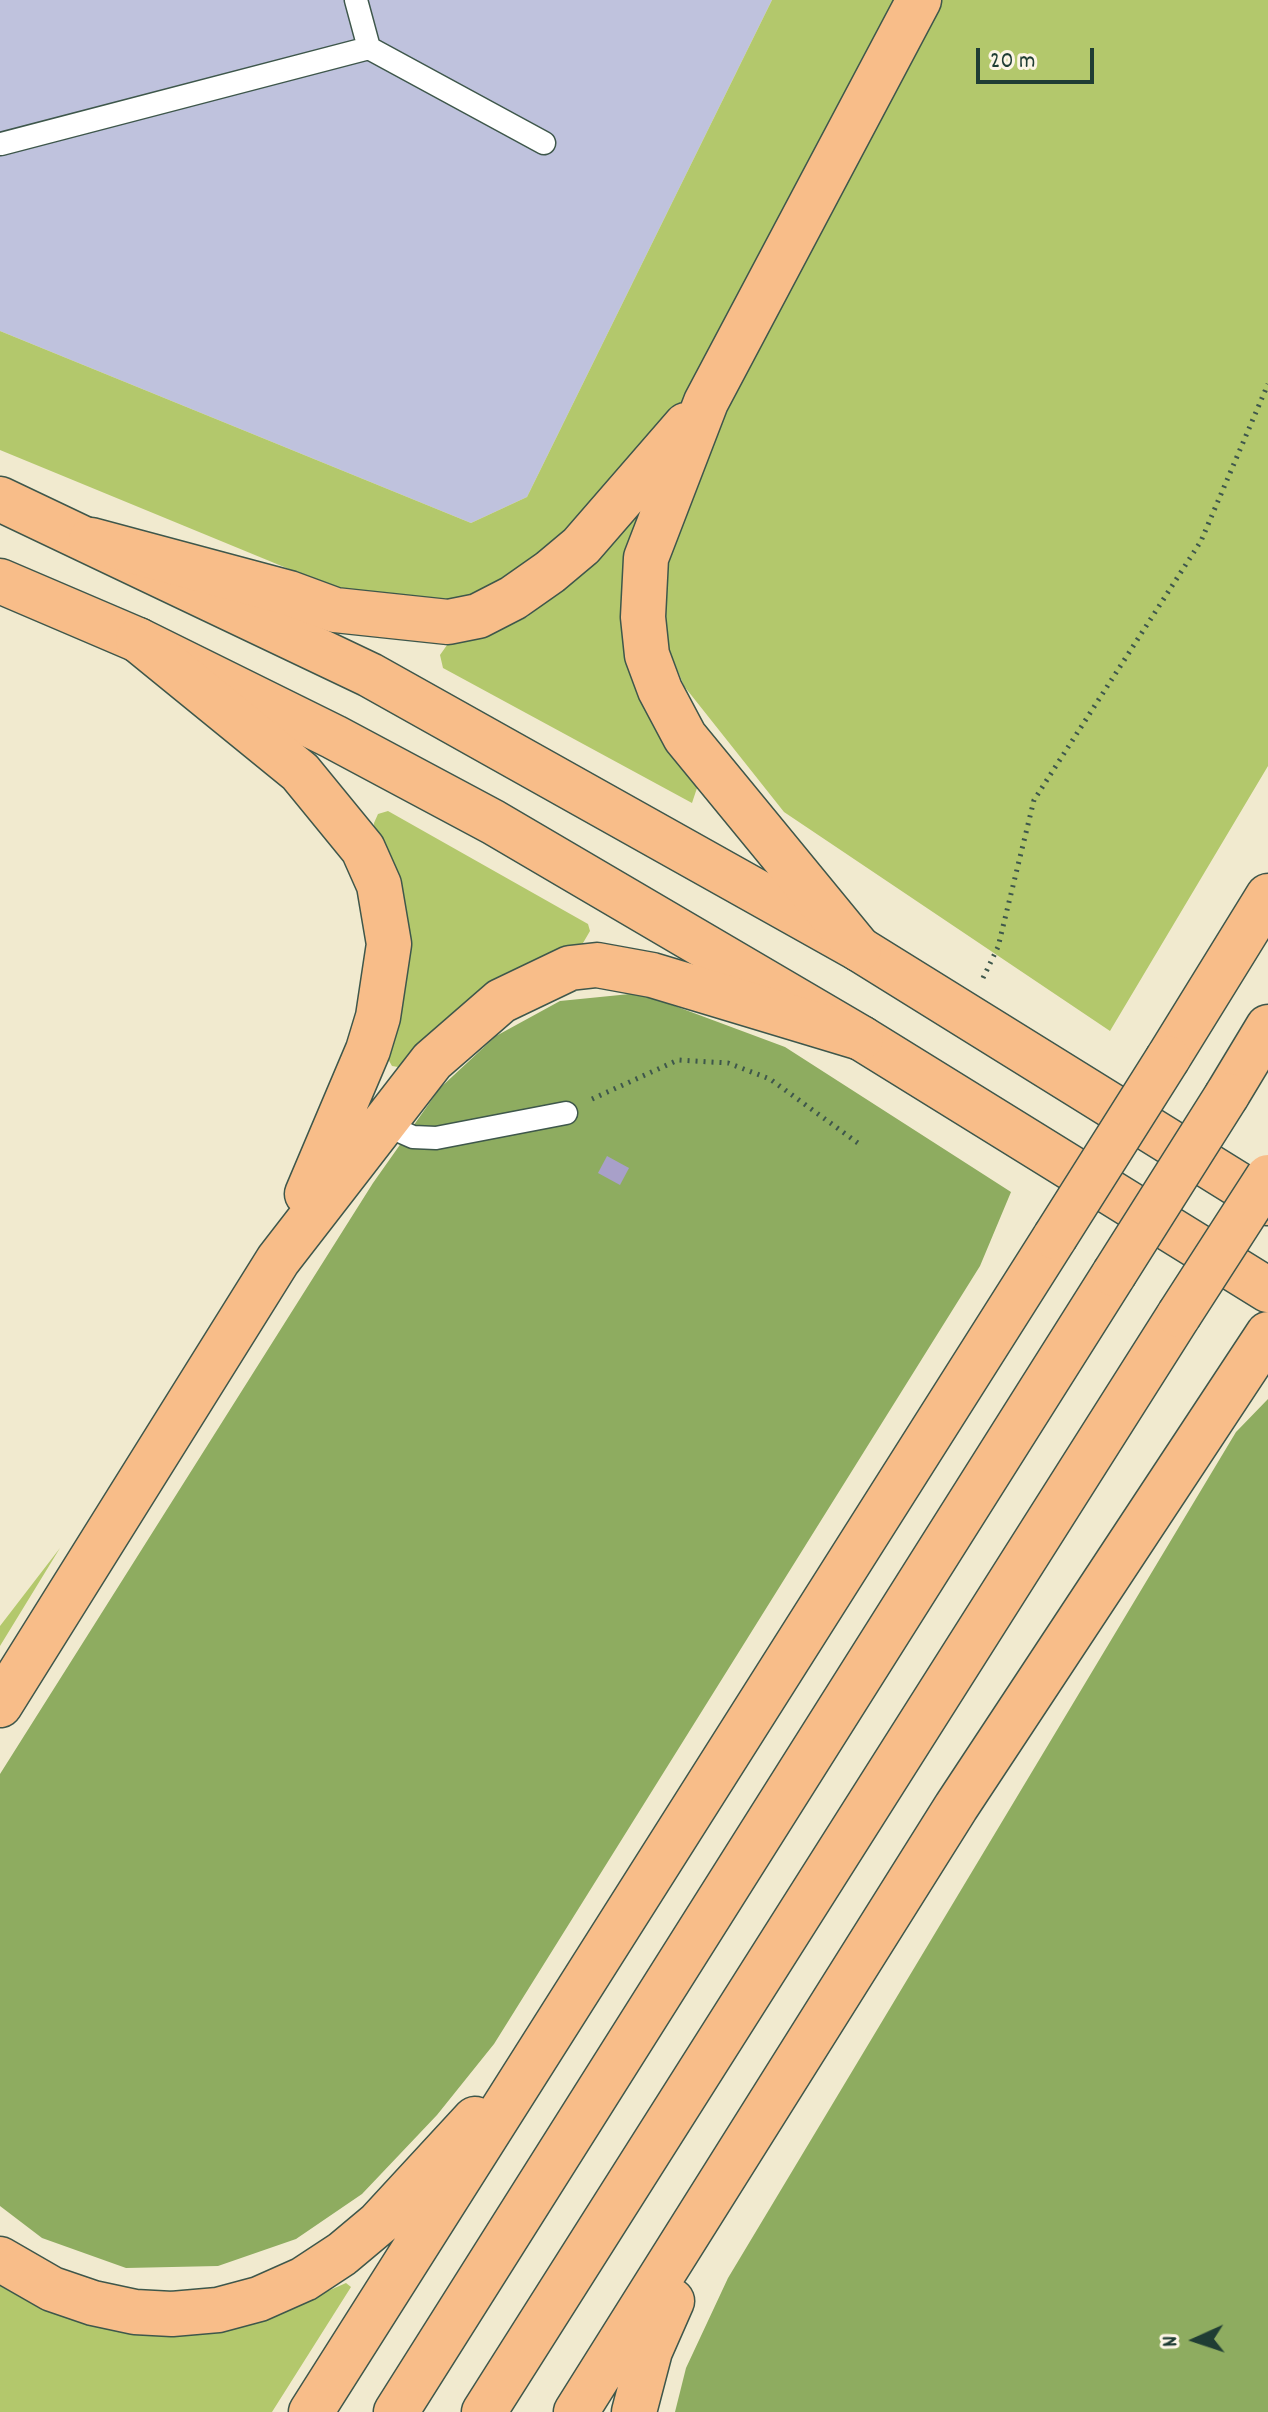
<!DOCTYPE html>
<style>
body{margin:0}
#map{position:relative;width:1268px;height:2412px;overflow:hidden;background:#f1eacf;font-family:Dekko,sans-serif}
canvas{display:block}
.north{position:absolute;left:1156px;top:2300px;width:80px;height:80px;-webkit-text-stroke:6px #fcf5e5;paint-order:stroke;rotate:267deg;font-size:22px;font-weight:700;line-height:32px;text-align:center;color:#1f3d34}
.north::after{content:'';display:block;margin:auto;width:28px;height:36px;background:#1f3d34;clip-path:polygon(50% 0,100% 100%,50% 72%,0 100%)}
.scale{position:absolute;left:976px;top:48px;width:118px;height:36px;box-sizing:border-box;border:4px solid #1f3d34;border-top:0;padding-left:10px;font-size:24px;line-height:28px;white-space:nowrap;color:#1f3d34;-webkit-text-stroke:6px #fcf5e5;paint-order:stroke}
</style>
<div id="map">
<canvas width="1268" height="2412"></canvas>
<div class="north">N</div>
<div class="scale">20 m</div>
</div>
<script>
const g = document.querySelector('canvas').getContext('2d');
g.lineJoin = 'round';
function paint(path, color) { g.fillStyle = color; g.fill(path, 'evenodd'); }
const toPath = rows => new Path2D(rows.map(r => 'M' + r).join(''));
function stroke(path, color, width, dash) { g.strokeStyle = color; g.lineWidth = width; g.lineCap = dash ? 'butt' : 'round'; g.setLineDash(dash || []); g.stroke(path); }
paint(toPath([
 [0,0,772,0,527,497,471,523,0,331]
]), '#bfc2dd');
paint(toPath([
 [772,0,1268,0,1268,766,1110,1031,784,812,684,686,630,555,698,785,692,803,443,668,440,655,447,645,501,629,527,617,580,575,532,568,447,608,352,595,0,450,0,331,471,523,527,497],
 [388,811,588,924,590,931,583,943,528,964,498,981,398,1067,392,1066,388,1059,374,823,378,814],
 [60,1548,0,1646,0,1626],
 [0,2280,278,2313,346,2283,351,2287,272,2412,0,2412]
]), '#b3c86c');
paint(toPath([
 [640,993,785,1047,1011,1192,980,1266,494,2044,437,2115,362,2194,296,2239,218,2266,126,2268,42,2238,0,2206,0,1774,373,1183,440,1088,496,1036,560,1001],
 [1268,1399,1268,2412,675,2412,686,2368,728,2278,1236,1432]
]), '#8eac60');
paint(toPath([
 [607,1156,629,1168,620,1185,598,1173]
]), '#a8a0c9');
const service = toPath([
 [356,0,369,48,544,143],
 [1,144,369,48],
 [381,1123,413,1137,436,1138,566,1113]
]);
const trunk = toPath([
 [0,499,370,675,859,949,1268,1203],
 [0,581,138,640,334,737,493,822,861,1038,1268,1290]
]);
const motorway = toPath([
 [91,540,289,593,335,610,448,622,478,616,513,598,550,572,581,546,686,425],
 [138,640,300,772,363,849,379,885,389,944,378,1017,368,1050,307,1194],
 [859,949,685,737,660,690,647,655,643,617,646,558,706,402,919,0],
 [1168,1058,1268,896],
 [1227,1095,1268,1027],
 [0,1705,278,1260,432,1061,501,1001,570,968,597,965,652,975,861,1038],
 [0,2259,52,2289,93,2303,135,2312,172,2314,218,2310,259,2299,304,2279,342,2254,379,2223,475,2119],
 [311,2412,1055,1237],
 [396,2412,1114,1274],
 [484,2412,1179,1315],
 [576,2412,956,1807,1268,1334],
 [634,2412,650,2351,672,2301]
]);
stroke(service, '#3e574b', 25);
stroke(trunk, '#3e574b', 47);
stroke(motorway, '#3e574b', 47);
stroke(toPath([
 [983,978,998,947,1034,800,1201,541,1268,384],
 [592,1099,678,1060,728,1063,770,1079,862,1146]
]), '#3e574b', 5, [2, 6]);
stroke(service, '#fff', 22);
stroke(trunk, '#f8bd89', 44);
stroke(motorway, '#f8bd89', 44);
const motorwayBridge = toPath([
 [1055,1237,1168,1058],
 [1114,1274,1227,1095],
 [1179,1315,1268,1177]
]);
stroke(motorwayBridge, '#3e574b', 47, []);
stroke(motorwayBridge, '#f8bd89', 44);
</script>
